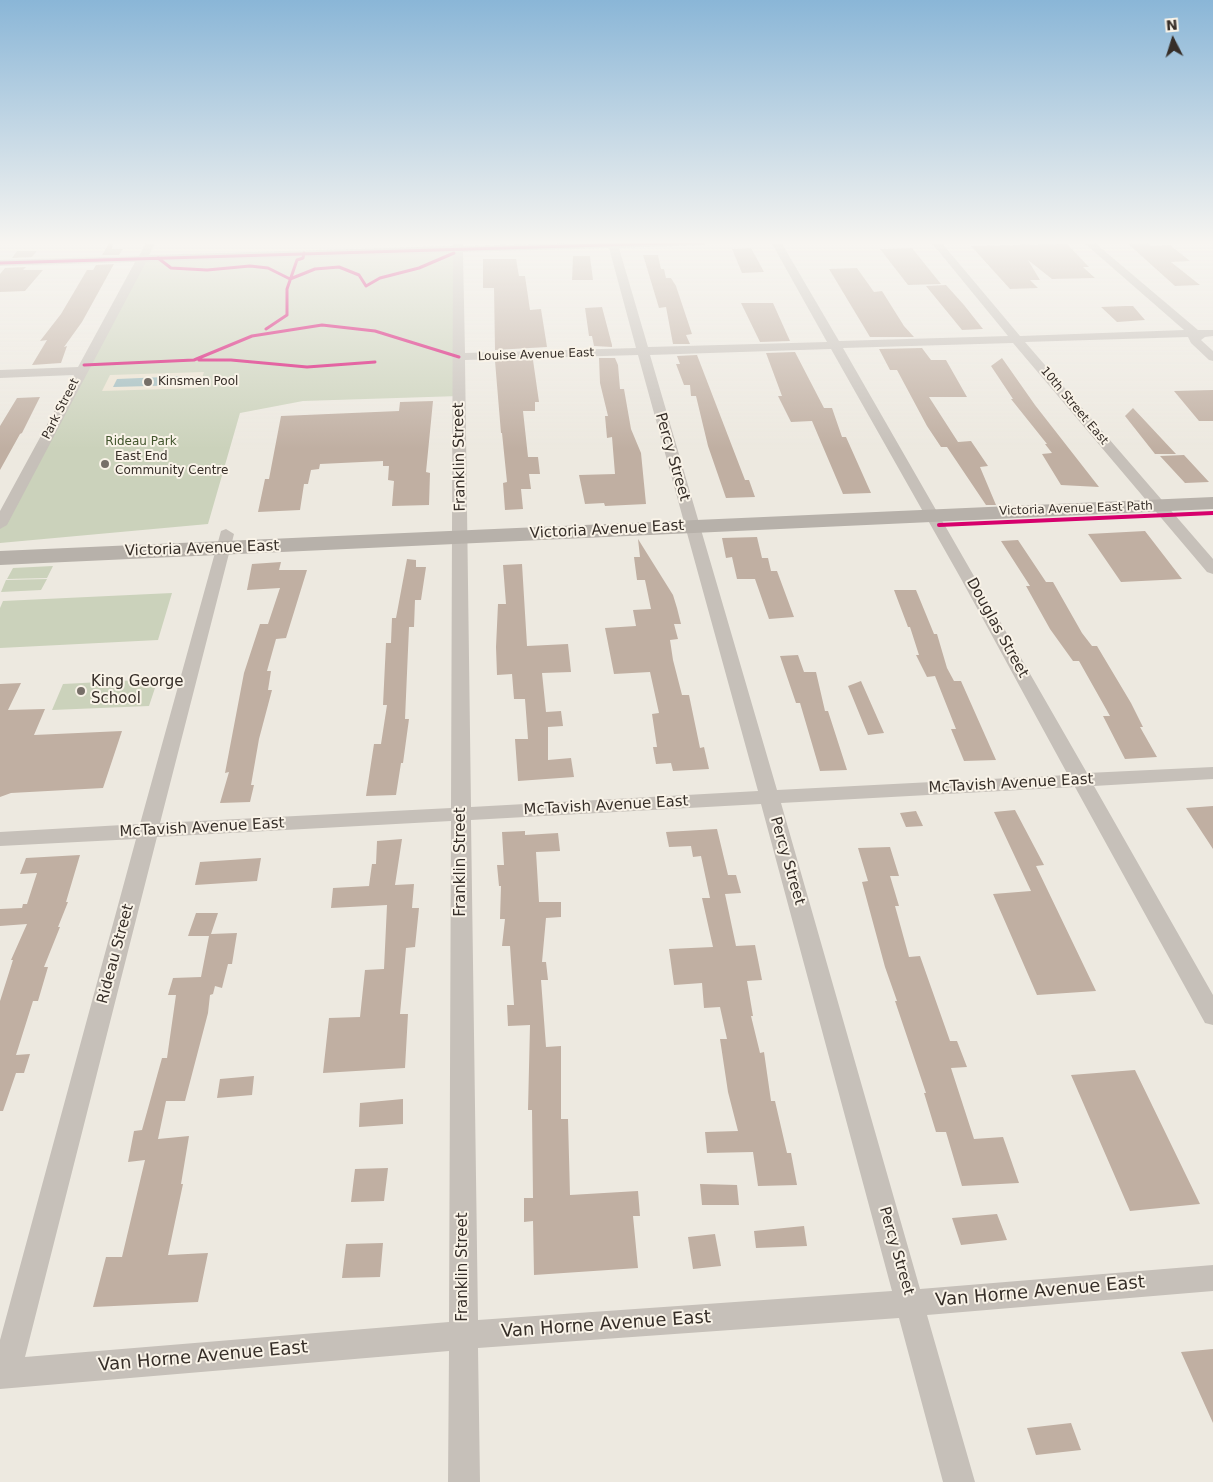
<!DOCTYPE html>
<style>
body{margin:0}
#map{position:relative;width:1213px;height:1482px;overflow:hidden;background:#ede9e0;font-family:"DejaVu Sans",sans-serif}
canvas{display:block}
.north{position:absolute;left:1148px;top:15px;width:50px;height:50px;-webkit-text-stroke:4px #f9f3e8;paint-order:stroke;rotate:355deg;font-size:14px;font-weight:700;line-height:20px;text-align:center;color:#362e28}
.north::after{content:'';display:block;margin:auto;width:18px;height:22px;background:#362e28;clip-path:polygon(50% 0,100% 100%,50% 72%,0 100%)}
</style>
<div id="map">
<canvas width="1213" height="1482"></canvas>
<div class="north">N</div>
</div>
<script>
const g = document.querySelector('canvas').getContext('2d');
g.lineJoin = 'round';
function paint(path, color) { g.fillStyle = color; g.fill(path, 'evenodd'); }
const toPath = rows => new Path2D(rows.map(r => 'M' + r).join(''));
function stroke(path, color, width, dash) { g.strokeStyle = color; g.lineWidth = width; g.lineCap = dash ? 'butt' : 'round'; g.setLineDash(dash || []); g.stroke(path); }
function drawText(font, color, halo, rows, align = 'center') {
  g.font = font + ' "DejaVu Sans",sans-serif'; g.lineWidth = 4; g.setLineDash([]); g.textBaseline = 'middle'; g.strokeStyle = halo; g.fillStyle = color; for (const [text, x, y, turn = 0] of rows) {
    g.save(); g.translate(x, y); g.rotate((+turn || 0) * Math.PI / 180); g.textAlign = isNaN(turn) ? turn : align; if (halo) g.strokeText(text, 0, 0); g.fillText(text, 0, 0); g.restore();
  }
}
paint(toPath([
 [458,249,460,396,303,401,240,413,208,524,0,543,0,525,142,258],
 [53,566,47,578,7,579,13,568],
 [47,579,41,590,1,592,6,580],
 [172,593,158,640,0,648,0,608,3,601],
 [158,679,149,706,52,710,63,684]
]), '#cbd2bb');
paint(toPath([
 [204,372,198,388,102,391,110,375]
]), '#ebe2d0');
paint(toPath([
 [188,376,185,385,113,387,117,379]
]), '#9dbabd');
paint(toPath([
 [110,242,113,242,112,249,123,249,119,255,102,255],
 [1126,242,1146,242,1151,246,1170,245,1190,261,1171,262,1200,285,1175,286],
 [1067,244,1089,267,1083,267,1095,278,1052,279,1028,260,1040,280,1030,280,1038,288,1010,289,971,246],
 [751,248,756,257,764,272,742,273,732,249],
 [912,248,941,284,908,285,880,249],
 [17,251,37,251,32,257,12,258],
 [643,255,658,255,661,269,664,269,666,278,671,278,676,286,692,334,686,335,690,344,673,344,666,307,659,308],
 [573,256,590,256,593,280,572,280],
 [483,259,516,259,519,276,525,276,530,310,541,309,547,347,495,350,494,288,483,288],
 [114,264,82,322,64,347,67,346,61,363,32,365,47,340,40,341,61,314,87,270,93,270,96,265],
 [26,267,23,270,43,270,25,291,0,292,0,274,5,268],
 [857,268,874,292,882,291,904,326,914,337,870,337,829,269],
 [946,285,964,305,983,329,962,330,926,286],
 [741,303,773,303,790,341,760,342],
 [1125,306,1133,306,1145,320,1117,322,1101,307],
 [602,307,612,345,612,347,594,346,592,336,589,336,585,308],
 [922,348,931,360,946,360,967,397,929,397,958,442,971,441,988,466,980,467,996,505,986,505,947,447,941,447,927,426,897,370,890,370,879,349],
 [795,352,824,408,832,408,842,437,846,437,871,493,843,494,812,421,791,422,778,396,782,396,766,353],
 [697,355,745,480,749,480,755,497,726,498,708,446,696,396,691,396,690,385,684,385,676,364,680,364,677,356],
 [599,358,615,358,618,365,620,389,624,389,631,429,641,453,646,504,605,506,604,503,585,504,579,475,615,474,612,437,607,438,605,416,608,416,600,383],
 [1002,358,1035,405,1099,487,1061,485,1042,454,1052,453,1045,444,1047,444,1011,399,1013,399,991,366],
 [533,360,539,402,535,402,535,411,523,411,528,457,538,457,540,474,529,474,531,489,521,489,523,509,505,510,503,483,507,482,502,433,501,433,495,361],
 [1213,390,1213,421,1199,421,1174,391],
 [40,397,22,433,20,434,0,470,0,426,17,398],
 [433,401,426,472,430,473,429,505,392,506,394,481,388,480,389,466,383,466,383,461,320,464,319,469,311,470,308,484,304,484,300,510,258,512,265,479,269,479,281,416,399,411,400,402],
 [1133,408,1176,454,1155,454,1125,416],
 [1184,455,1209,482,1185,483,1160,456],
 [1145,531,1182,579,1121,582,1088,534],
 [757,537,762,558,768,558,771,571,777,571,794,617,769,619,755,579,737,579,732,557,726,558,722,538],
 [638,539,673,595,677,608,681,624,674,624,678,639,670,640,673,660,682,695,689,695,700,748,704,747,709,769,673,771,671,763,656,764,653,747,657,747,652,714,659,713,650,672,614,674,605,628,636,626,633,610,651,609,645,580,637,580,634,557,640,557],
 [1018,540,1046,582,1053,582,1082,633,1092,646,1097,646,1131,703,1143,727,1140,727,1157,757,1125,759,1103,716,1110,716,1079,661,1073,661,1050,629,1026,586,1030,586,1001,541],
 [407,559,416,560,416,567,426,567,421,600,415,600,414,627,409,627,405,719,409,719,403,763,401,763,396,795,366,796,374,744,381,744,387,705,383,705,386,643,391,643,392,618,396,618],
 [281,562,279,570,307,570,286,638,276,639,267,671,271,671,268,690,272,690,259,739,251,785,254,785,250,802,220,803,229,772,225,773,244,673,260,624,268,624,280,588,247,590,252,564],
 [522,564,527,646,568,644,571,672,542,673,546,712,561,711,563,726,548,727,548,760,571,758,574,777,518,781,515,739,528,739,525,699,514,699,512,674,497,675,496,647,498,604,506,604,503,565],
 [894,590,916,590,934,634,937,634,947,668,954,681,961,681,996,760,964,761,951,729,956,729,935,676,927,677,916,655,919,655,910,627,908,627],
 [798,655,804,672,816,672,825,711,828,711,847,770,820,771,800,703,796,703,780,656],
 [861,681,884,733,868,735,848,686],
 [21,683,8,710,45,709,34,735,122,731,103,788,11,793,0,797,0,684],
 [1213,806,1213,849,1186,808],
 [1015,810,1044,865,1036,866,1096,991,1037,995,993,894,1031,891,994,812],
 [916,811,923,826,906,827,900,813],
 [717,829,728,875,736,875,741,893,725,894,736,946,755,945,762,980,747,981,753,1016,751,1016,760,1053,764,1052,771,1101,775,1101,787,1153,791,1153,797,1185,758,1186,753,1152,707,1153,705,1132,738,1131,728,1092,720,1039,727,1039,720,1007,704,1008,702,983,674,985,669,949,713,947,702,898,710,898,701,856,693,857,691,846,669,847,666,832],
 [525,831,525,835,558,833,560,851,536,852,539,902,561,902,561,917,546,918,542,962,546,962,548,980,541,980,546,1047,561,1046,561,1119,568,1119,570,1195,638,1191,640,1216,633,1216,638,1268,534,1275,533,1221,524,1222,524,1198,533,1198,532,1110,528,1110,530,1025,508,1026,507,1005,514,1005,510,946,502,946,505,919,500,919,501,886,499,886,497,865,504,865,502,832],
 [402,839,395,885,414,884,412,908,419,908,415,947,406,948,400,1014,408,1014,405,1068,323,1073,329,1018,360,1017,365,970,384,969,387,905,331,908,333,888,369,886,372,864,376,864,377,841],
 [890,847,899,876,890,876,899,906,895,906,909,957,920,956,950,1041,957,1041,967,1067,951,1068,974,1139,1003,1137,1019,1183,962,1186,946,1132,936,1132,924,1093,926,1093,895,1001,897,1001,885,967,862,882,868,881,858,848],
 [80,855,66,902,68,902,58,927,60,927,44,967,48,967,38,1001,33,1001,16,1055,30,1054,24,1073,16,1073,3,1111,0,1111,0,1001,13,960,11,960,27,924,0,926,0,909,22,908,23,904,27,904,37,873,20,874,26,858],
 [261,858,257,881,195,885,200,862],
 [196,913,218,913,211,934,237,933,232,964,228,964,222,988,215,986,213,994,210,995,208,1013,185,1101,166,1101,158,1139,189,1136,181,1184,183,1184,168,1255,208,1253,198,1302,93,1307,106,1257,122,1257,145,1160,128,1162,134,1131,142,1130,162,1058,167,1058,176,995,168,995,173,978,201,977,209,936,188,936],
 [1135,1070,1200,1204,1130,1211,1071,1075],
 [254,1076,252,1095,217,1098,220,1079],
 [403,1099,403,1124,359,1127,360,1103],
 [388,1168,384,1201,351,1202,355,1169],
 [700,1184,737,1185,739,1205,702,1205],
 [997,1214,1007,1240,961,1245,952,1218],
 [804,1226,807,1246,756,1248,754,1231],
 [715,1234,721,1266,693,1269,688,1237],
 [383,1243,380,1277,342,1278,346,1244],
 [1213,1349,1213,1423,1181,1352],
 [1071,1423,1081,1450,1036,1455,1027,1428]
]), '#c0afa2');
paint(toPath([
 [146,242,156,242,149,255,453,246,453,242,463,242,463,246,607,242,708,242,703,245,619,248,648,347,827,342,771,242,781,242,839,341,1008,336,931,242,941,242,1020,336,1184,330,1083,242,1094,242,1198,330,1213,330,1213,336,1205,337,1201,340,1213,351,1213,361,1209,360,1191,343,1188,337,1025,342,1213,559,1213,574,1207,572,1013,343,843,348,1087,773,1213,767,1213,779,1094,786,1213,995,1213,1025,1205,1023,1075,787,781,803,920,1289,1213,1265,1213,1291,927,1315,975,1482,943,1482,899,1318,478,1348,480,1482,448,1482,449,1351,0,1389,0,1340,136,839,0,846,0,832,140,824,221,531,226,529,234,534,160,823,451,808,453,253,146,262,7,525,0,529,0,511,74,375,0,378,0,370,78,367,135,262,0,266,0,260,139,256,146,242],
 [609,248,636,348,465,353,463,252,609,248],
 [831,349,960,577,1068,775,777,790,650,355,831,349],
 [638,355,758,791,471,807,465,360,638,355],
 [761,804,892,1291,478,1320,471,820,761,804],
 [451,821,449,1322,25,1357,157,837,451,821]
]), '#c6c0b9');
paint(toPath([
 [1213,497,1213,509,0,565,0,551,1213,497]
]), '#b7b1aa');
stroke(toPath([
 [158,258,171,268,207,270,250,266,268,268,290,279],
 [0,263,703,242],
 [290,279,315,269,339,267,359,275,366,286],
 [366,286,380,278,419,268,454,253],
 [266,329,287,315,287,289,297,260,303,258,304,253],
 [199,360,231,360,307,367,375,362],
 [84,365,194,360,252,336,322,325,375,331,459,357]
]), '#d6006c', 3);
stroke(toPath([
 [939,525,1213,513]
]), '#d6006c', 4);
const sky = g.createLinearGradient(0, 0, 0, 449);
sky.addColorStop(0, '#8ab6d7');
sky.addColorStop(0.54, '#f7f5f1');
sky.addColorStop(1, '#f7f5f100');
g.fillStyle = sky;
g.fillRect(0, 0, 1213, 449);
for (const [x, y, r, color] of [
 [148,382,5,"#766f68"],
 [105,464,5,"#766f68"],
 [81,691,5,"#766f68"]
]) { const dot = new Path2D(); dot.arc(x, y, r, 0, 2 * Math.PI); g.fillStyle = color; g.fill(dot); stroke(dot, '#f9f3e8', 2); }
drawText('12px', '#362e28', '#f9f3e8', [
 ["Louise Avenue East",536,355,-2],
 ["10th Street East",1074,406,50],
 ["Park Street",61,409,-63],
 ["Victoria Avenue East Path",1076,509,-2]
]);
drawText('12px', '#362e28', '#f9f3e8', [
 ["Kinsmen Pool",158,382],
 ["East End",115,457],
 ["Community Centre",115,471]
], 'left');
drawText('12px', '#41542c', '#f9f3e8', [
 ["Rideau Park",141,442]
]);
drawText('15px', '#362e28', '#f9f3e8', [
 ["Franklin Street",460,457,-91],
 ["Percy Street",672,457,74],
 ["Victoria Avenue East",607,530,-3],
 ["Victoria Avenue East",202,549,-2],
 ["Douglas Street",997,628,61],
 ["McTavish Avenue East",1011,784,-3],
 ["McTavish Avenue East",606,806,-3],
 ["McTavish Avenue East",202,828,-3],
 ["Percy Street",787,861,74],
 ["Franklin Street",461,862,-90],
 ["Rideau Street",116,954,-75],
 ["Percy Street",896,1251,74],
 ["Franklin Street",463,1267,-90]
]);
drawText('15px', '#362e28', '#f9f3e8', [
 ["King George",91,682],
 ["School",91,699]
], 'left');
drawText('18px', '#362e28', '#f9f3e8', [
 ["Van Horne Avenue East",1040,1292,-5],
 ["Van Horne Avenue East",606,1325,-4],
 ["Van Horne Avenue East",203,1357,-5]
]);
</script>
